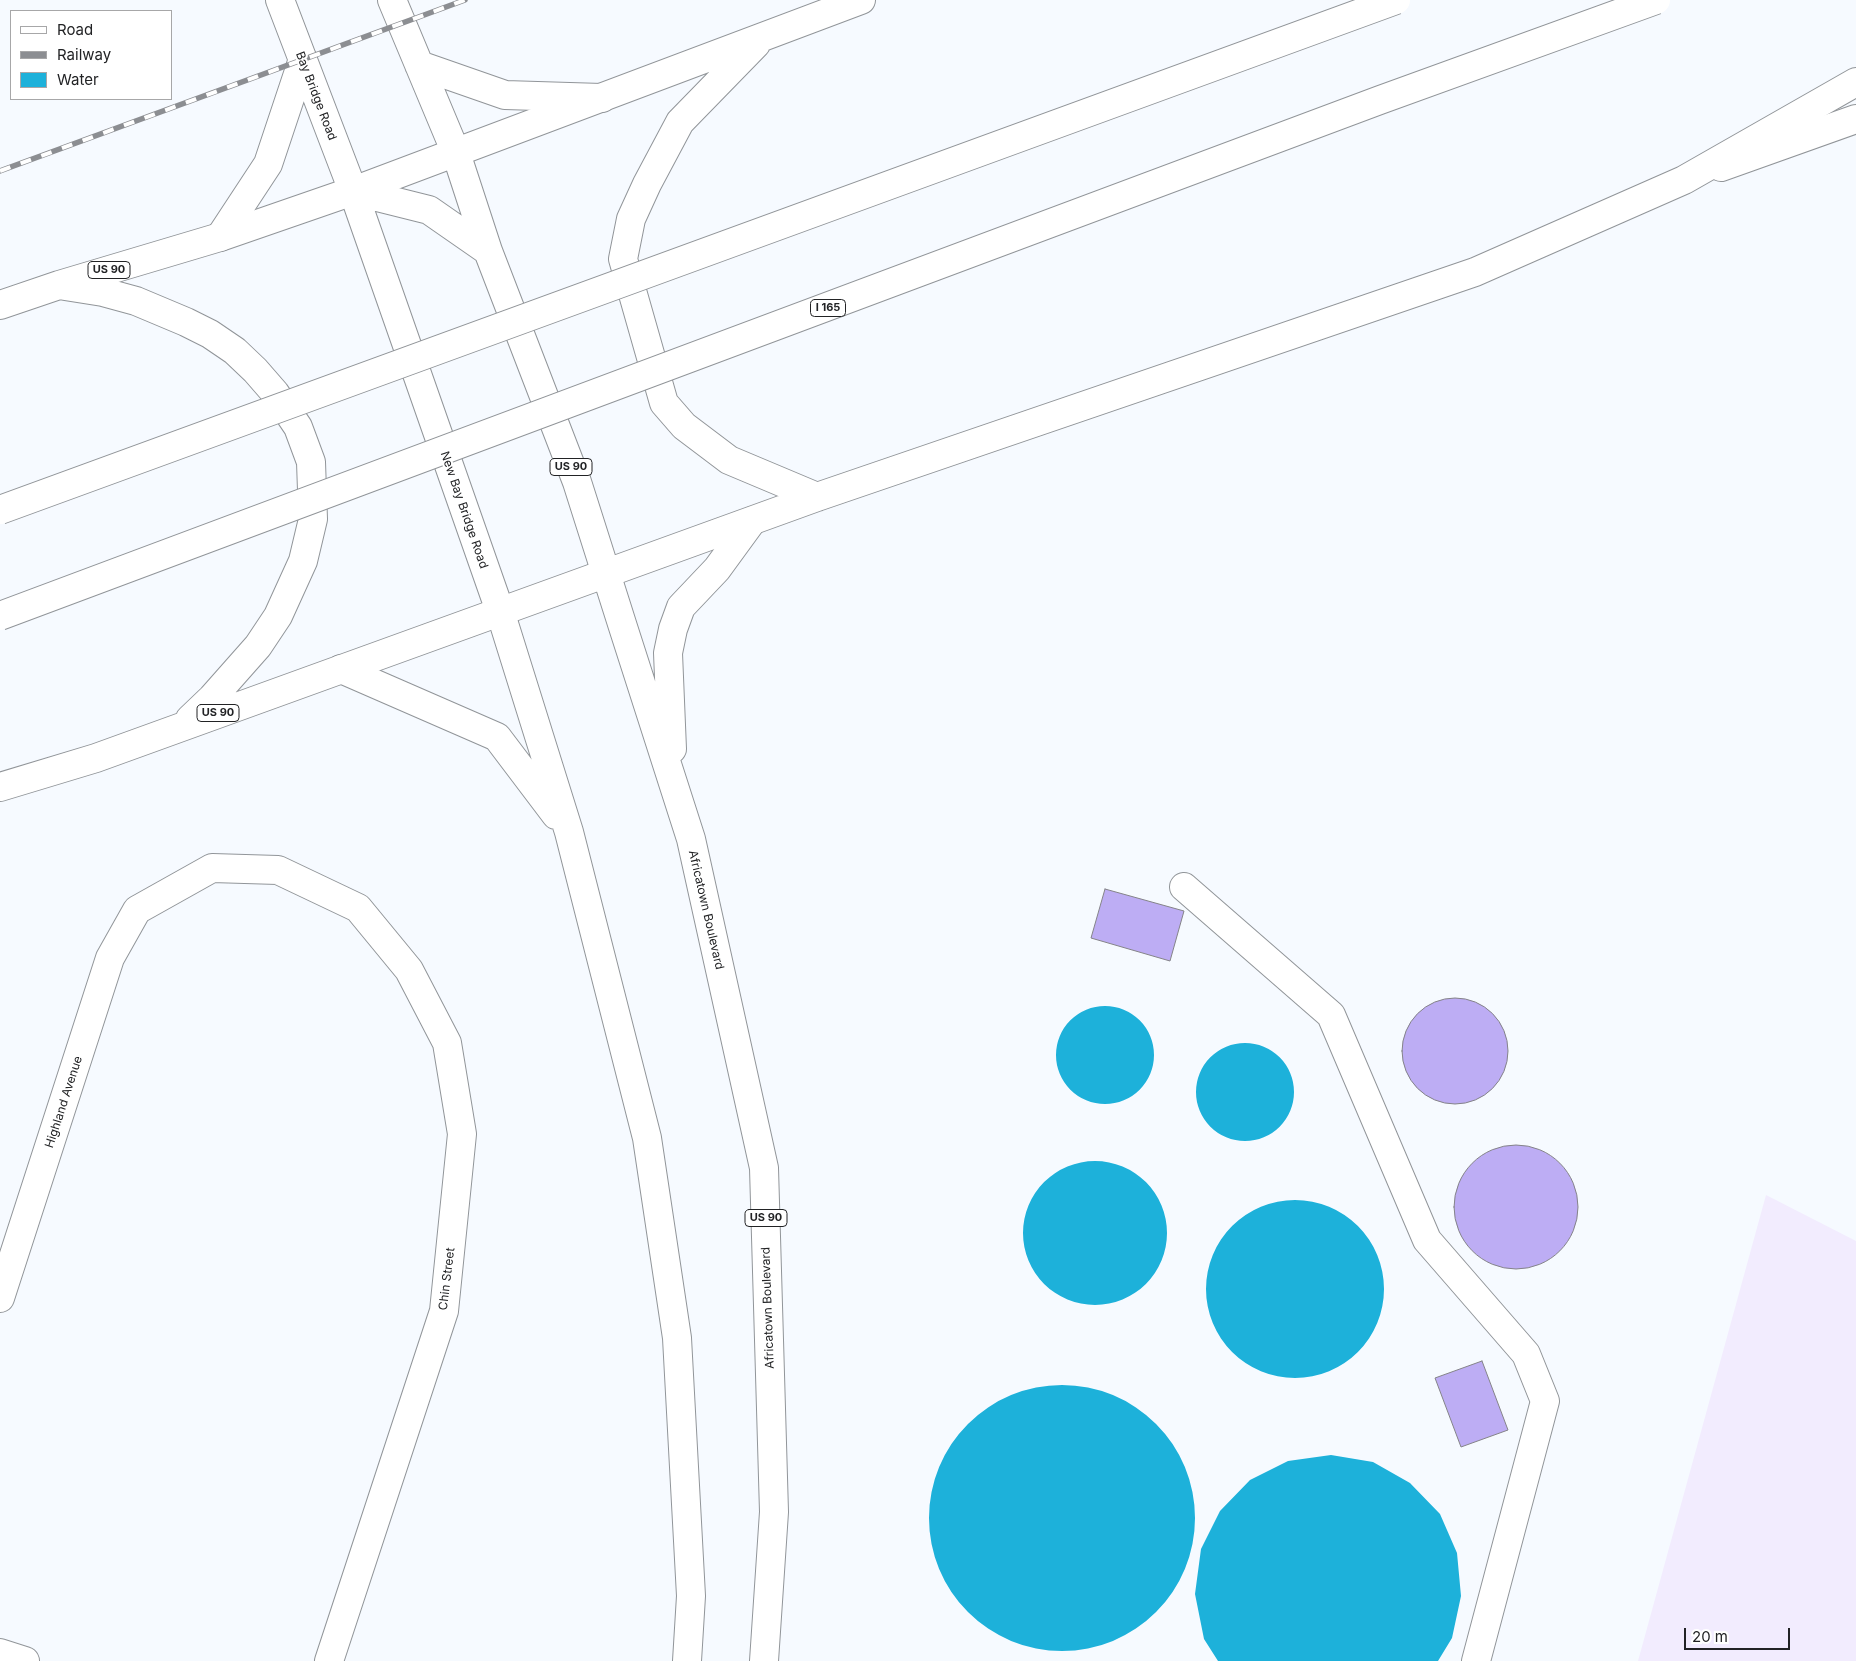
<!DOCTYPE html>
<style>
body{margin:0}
#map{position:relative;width:1856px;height:1661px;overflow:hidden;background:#f6faff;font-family:Inter,sans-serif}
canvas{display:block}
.legend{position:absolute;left:10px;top:10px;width:162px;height:90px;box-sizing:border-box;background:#fff;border:1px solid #a7a7a8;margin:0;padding:6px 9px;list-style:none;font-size:15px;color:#222325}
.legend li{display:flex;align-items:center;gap:10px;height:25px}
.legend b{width:25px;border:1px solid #a7a7a8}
.scale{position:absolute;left:1684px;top:1628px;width:106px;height:22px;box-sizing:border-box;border:2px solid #222325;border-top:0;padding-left:6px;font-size:15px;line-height:18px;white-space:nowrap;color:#222325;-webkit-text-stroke:4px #fff;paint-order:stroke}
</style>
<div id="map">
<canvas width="1856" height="1661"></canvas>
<ul class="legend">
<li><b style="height:6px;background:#fff"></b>Road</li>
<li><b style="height:6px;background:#8c8e92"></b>Railway</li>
<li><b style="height:14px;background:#1db1da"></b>Water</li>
</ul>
<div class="scale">20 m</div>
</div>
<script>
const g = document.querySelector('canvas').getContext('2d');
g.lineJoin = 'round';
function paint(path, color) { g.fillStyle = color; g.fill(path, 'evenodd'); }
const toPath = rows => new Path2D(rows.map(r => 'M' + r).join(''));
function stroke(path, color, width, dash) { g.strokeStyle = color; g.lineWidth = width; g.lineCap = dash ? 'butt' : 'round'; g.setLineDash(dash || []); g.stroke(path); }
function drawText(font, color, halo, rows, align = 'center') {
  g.font = font + ' Inter,sans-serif'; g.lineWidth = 4; g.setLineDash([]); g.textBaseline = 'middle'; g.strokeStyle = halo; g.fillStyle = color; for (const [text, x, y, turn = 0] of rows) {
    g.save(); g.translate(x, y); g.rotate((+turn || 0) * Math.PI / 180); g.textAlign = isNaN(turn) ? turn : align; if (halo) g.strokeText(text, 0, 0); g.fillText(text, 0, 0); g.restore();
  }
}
paint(toPath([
 [1766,1195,1856,1241,1856,1661,1638,1661]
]), '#f2ecfe');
paint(toPath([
 '1056 1055a49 49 0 1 1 98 0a49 49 0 1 1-98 0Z',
 '1196 1092a49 49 0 1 1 98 0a49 49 0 1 1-98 0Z',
 '1023 1233a72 72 0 1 1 144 0a72 72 0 1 1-144 0Z',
 '1206 1289a89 89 0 1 1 178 0a89 89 0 1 1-178 0Z',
 '929 1518a133 133 0 1 1 266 0a133 133 0 1 1-266 0Z',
 [1331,1455,1373,1462,1410,1483,1440,1514,1457,1553,1461,1596,1452,1638,1438,1661,1218,1661,1204,1639,1195,1594,1201,1549,1220,1511,1250,1480,1288,1461]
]), '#1db1da');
const building = toPath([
 [1105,889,1184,911,1170,961,1091,938,1105,889],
 '1402 1051a53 53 0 1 1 106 0a53 53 0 1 1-106 0Z',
 '1454 1207a62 62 0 1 1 124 0a62 62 0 1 1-124 0Z',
 [1482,1361,1508,1430,1461,1447,1435,1378,1482,1361]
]);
paint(building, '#bdadf4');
stroke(building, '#848388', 1);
const minor = toPath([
 [1184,887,1331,1015,1427,1240,1526,1354,1545,1401,1476,1661],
 [0,1298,110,958,137,910,212,868,278,870,358,908,409,970,447,1043,462,1134,444,1311,329,1661],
 [0,1653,25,1661]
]);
const major = toPath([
 [280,0,353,191,500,611,569,832,647,1138,677,1338,691,1596,687,1661],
 [392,0,456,153,488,251,577,482,623,627,691,839,764,1168,774,1512,764,1661],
 [419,65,505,95,602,98],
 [1721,167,1856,119],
 [353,191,429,210,488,251],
 [220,237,268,164,303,59],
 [341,669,497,737,556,815],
 [672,749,668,653,673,629,681,607,717,569,752,521]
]);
const highway = toPath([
 [756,44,680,122,647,184,631,219,623,259,664,403,684,426,729,460,817,497],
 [65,286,103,292,136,301,186,322,210,334,235,351,255,370,275,393,298,427,311,462,313,519,303,561,278,616,258,646,212,698,190,719],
 [0,305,59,285,220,237,353,191,861,0],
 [0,787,96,758,817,497,1475,272,1684,180,1856,82]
]);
stroke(minor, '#919599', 30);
stroke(major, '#919599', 30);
stroke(highway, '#919599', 30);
stroke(minor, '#fff', 28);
stroke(major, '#fff', 28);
stroke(highway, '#fff', 28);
const rail = toPath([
 [0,171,465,0]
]);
stroke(rail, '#8c8e92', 5.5);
stroke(rail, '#fff', 4, [11]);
const highwayBridge = toPath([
 [0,510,1396,0],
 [0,616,1380,100,1656,0]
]);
stroke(highwayBridge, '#919599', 30, []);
stroke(highwayBridge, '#fff', 28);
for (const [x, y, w] of [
 [109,270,42],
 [828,308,35],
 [571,467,42],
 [218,713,42],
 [766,1218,42]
]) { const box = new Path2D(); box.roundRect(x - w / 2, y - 8.5, w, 17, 4); g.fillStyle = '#fff'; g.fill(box); stroke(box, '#222325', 1); }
drawText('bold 11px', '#222325', null, [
 ["US 90",109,270],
 ["I 165",828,308],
 ["US 90",571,467],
 ["US 90",218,713],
 ["US 90",766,1218]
]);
drawText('12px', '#222325', '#fff', [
 ["Bay Bridge Road",316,96,69],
 ["New Bay Bridge Road",464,510,71],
 ["Africatown Boulevard",706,910,77],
 ["Highland Avenue",64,1102,-72],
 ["Chin Street",447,1279,-83],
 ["Africatown Boulevard",768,1308,-92]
]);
</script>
